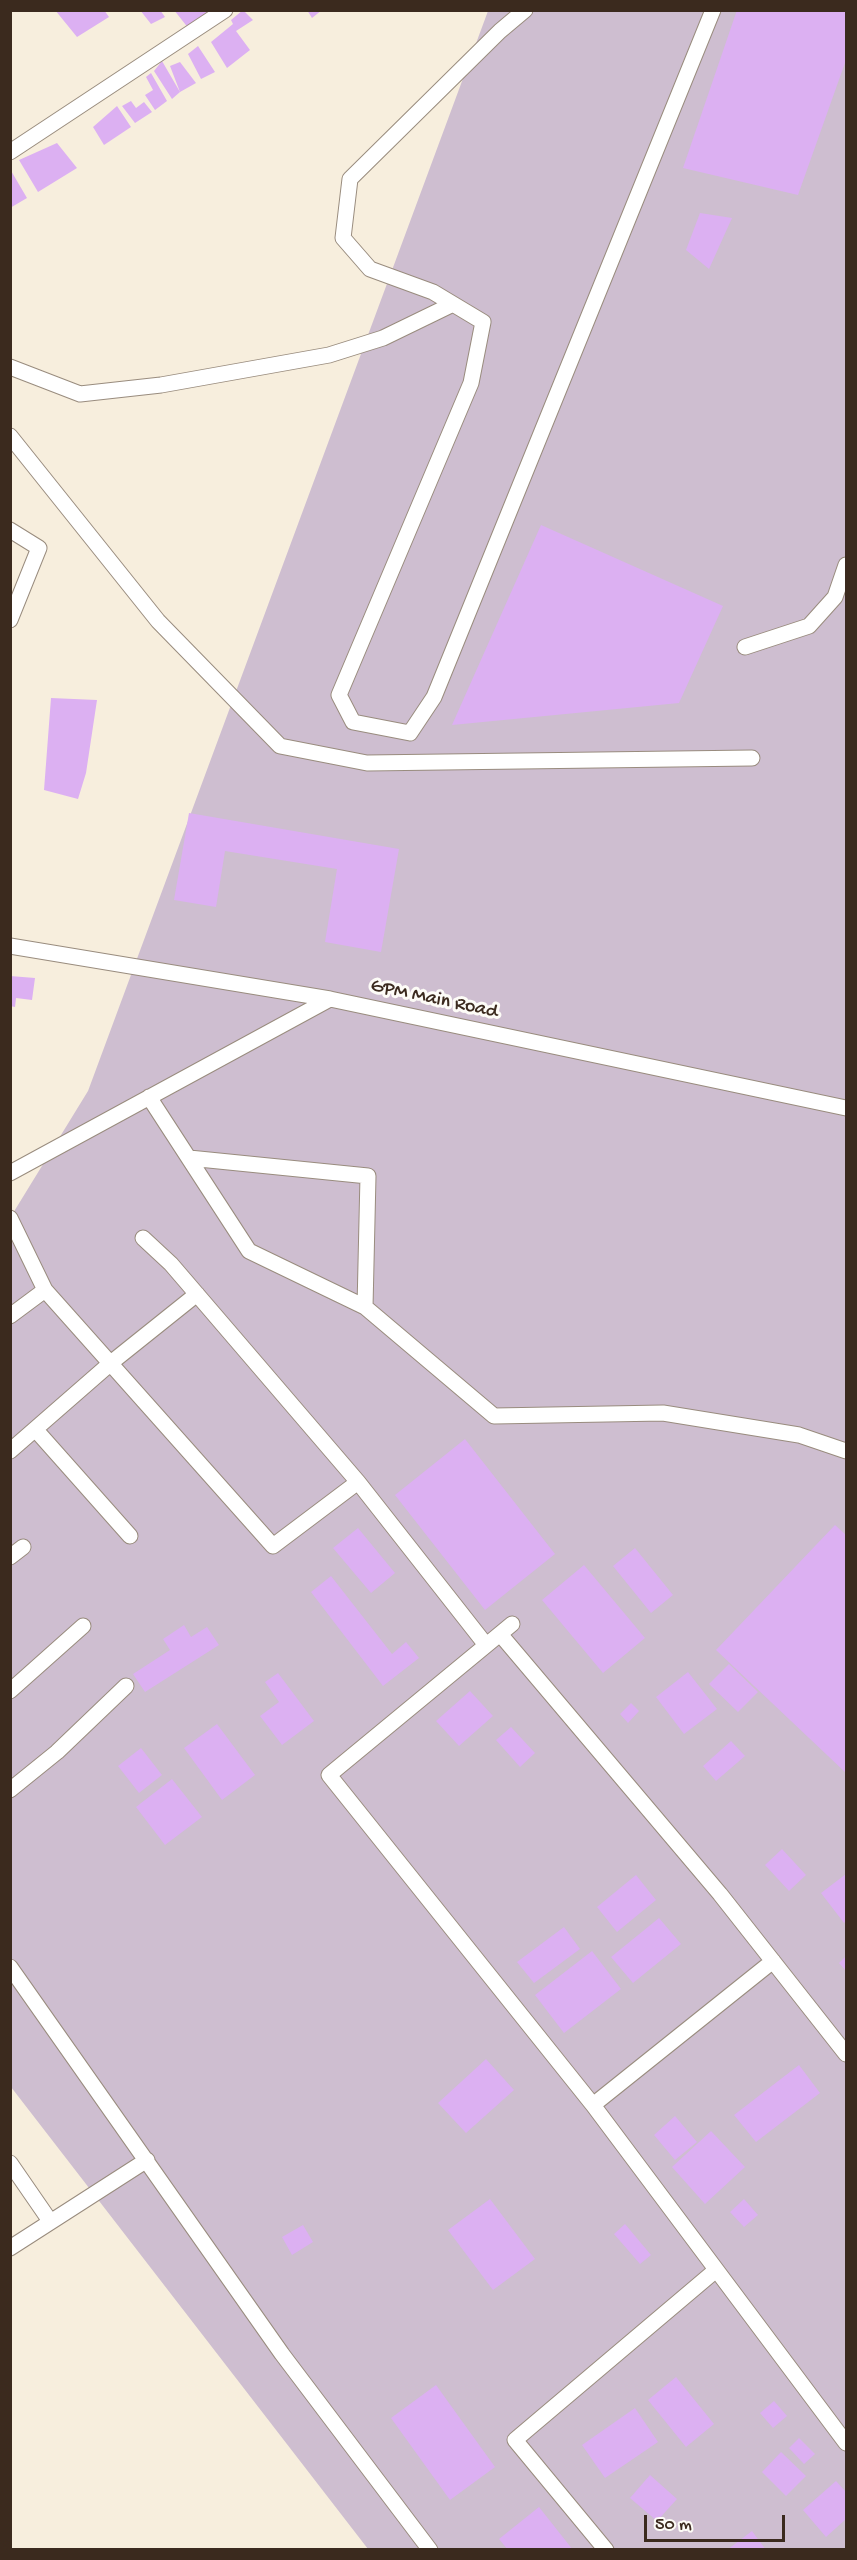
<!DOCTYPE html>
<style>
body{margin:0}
#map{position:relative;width:857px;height:2560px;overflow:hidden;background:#f7eedd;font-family:"Gochi Hand",sans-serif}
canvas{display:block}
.frame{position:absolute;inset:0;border:12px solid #3b2a1e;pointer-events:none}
.scale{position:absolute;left:644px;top:2515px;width:141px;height:27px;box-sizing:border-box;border:3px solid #3b2a1e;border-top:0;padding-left:8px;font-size:18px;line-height:21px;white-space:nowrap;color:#3b2a1e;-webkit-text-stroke:4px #fdfcf7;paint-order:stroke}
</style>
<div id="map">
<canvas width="857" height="2560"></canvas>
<div class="frame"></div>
<div class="scale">50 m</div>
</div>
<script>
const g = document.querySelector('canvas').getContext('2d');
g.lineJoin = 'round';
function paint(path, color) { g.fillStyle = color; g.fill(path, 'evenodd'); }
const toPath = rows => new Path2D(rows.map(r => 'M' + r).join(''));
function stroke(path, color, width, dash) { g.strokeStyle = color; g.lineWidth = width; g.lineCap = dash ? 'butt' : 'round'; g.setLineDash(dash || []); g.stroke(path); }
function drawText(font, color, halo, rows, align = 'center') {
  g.font = font + ' "Gochi Hand",sans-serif'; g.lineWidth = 6; g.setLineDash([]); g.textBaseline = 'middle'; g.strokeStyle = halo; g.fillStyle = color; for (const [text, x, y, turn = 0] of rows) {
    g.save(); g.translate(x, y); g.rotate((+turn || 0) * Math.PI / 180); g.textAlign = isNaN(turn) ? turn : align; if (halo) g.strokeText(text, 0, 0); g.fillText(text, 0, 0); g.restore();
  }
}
paint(toPath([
 [488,11,846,11,846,2549,368,2549,11,2087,10,1218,88,1091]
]), '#cebed0');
paint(toPath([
 [55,10,104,10,109,17,77,37],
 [140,10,160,10,165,17,151,24],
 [174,10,217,10,189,29],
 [243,10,253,20,236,31,250,50,227,68,211,42,233,24,231,20],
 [307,10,322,10,312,18],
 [737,10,846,10,846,60,798,195,683,168],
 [198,46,215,72,201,79,188,54],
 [162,61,180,92,172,99,154,71],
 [180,62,196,83,180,92,170,66],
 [151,73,167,101,155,110,145,95,153,90,146,77],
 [131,101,136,108,144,102,152,112,135,123,122,106],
 [117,106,131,127,104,145,93,127],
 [57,143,77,168,38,192,19,160],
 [10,169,27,198,10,208],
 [700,213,732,218,709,269,686,250],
 [541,525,723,606,679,703,452,725],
 [51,698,97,700,86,773,78,799,44,790],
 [189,813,399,849,381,952,325,942,337,869,225,851,216,907,174,900],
 [10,976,35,978,32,1000,16,998,15,1007,10,1006],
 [465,1439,555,1554,485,1610,395,1495],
 [835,1525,846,1535,846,1773,716,1650],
 [358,1528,395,1573,371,1593,333,1548],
 [635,1548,673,1595,651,1613,613,1566],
 [584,1565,645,1638,603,1673,542,1600],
 [331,1576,392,1654,406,1642,419,1658,383,1686,311,1592],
 [184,1625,191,1637,207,1627,219,1645,145,1692,133,1674,170,1650,163,1639],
 [729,1664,758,1692,738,1712,709,1684],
 [688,1672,717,1709,684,1734,656,1697],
 [278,1673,314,1721,282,1745,260,1716,279,1702,265,1682],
 [470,1691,493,1716,459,1746,436,1721],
 [631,1703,639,1711,628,1723,620,1714],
 [217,1724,255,1775,222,1800,184,1748],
 [511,1727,535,1753,520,1767,496,1740],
 [731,1741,745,1756,716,1781,703,1766],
 [141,1748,162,1775,139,1793,118,1766],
 [172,1779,202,1817,165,1845,136,1807],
 [782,1849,806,1875,789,1891,765,1865],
 [846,1874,846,1921,844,1923,821,1893],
 [636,1875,656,1900,617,1932,597,1907],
 [659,1918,681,1944,633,1983,611,1957],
 [564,1927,580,1949,534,1983,517,1962],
 [592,1951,621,1989,564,2033,535,1995],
 [846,1956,846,1971,839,1963],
 [486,2059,514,2090,466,2133,438,2103],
 [799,2065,820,2093,756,2142,734,2115],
 [675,2116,697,2142,675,2160,654,2135],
 [711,2131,745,2167,705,2204,672,2167],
 [490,2199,535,2259,493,2290,448,2230],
 [744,2199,758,2215,744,2227,730,2212],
 [625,2224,651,2255,640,2264,614,2234],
 [303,2225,313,2242,292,2255,282,2237],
 [676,2377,714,2424,686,2447,648,2400],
 [436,2385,495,2467,450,2500,391,2418],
 [774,2401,787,2416,773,2428,760,2413],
 [635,2408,658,2442,605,2478,582,2445],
 [799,2438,815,2454,804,2464,789,2448],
 [781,2452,806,2476,786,2496,762,2472],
 [650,2475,677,2499,657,2521,630,2498],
 [836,2481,846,2492,846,2519,826,2537,803,2510],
 [539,2507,573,2550,508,2550,499,2539],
 [752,2531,766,2550,727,2550]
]), '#dcb0f2');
const minor = toPath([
 [525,10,500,31,350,179,343,238,370,269,433,292,483,322,471,383,339,695,353,722,410,733,434,697,713,10],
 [10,152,225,10],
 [10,367,80,394,161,385,329,355,383,338,453,304],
 [10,436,158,621,280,746,367,763,752,758],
 [10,530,39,548,10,620],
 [745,647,809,626,835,597,846,565],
 [10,946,330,999,846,1108],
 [149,1097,249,1251,365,1307],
 [189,1158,368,1176,365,1307,494,1416,663,1413,799,1435,846,1451],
 [10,1173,330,999],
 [10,1218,45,1290,273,1546,358,1482,171,1264,143,1238],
 [10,1316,45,1290],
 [35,1429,130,1536],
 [10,1451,112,1362,197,1294],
 [358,1482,486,1645],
 [10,1557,23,1547],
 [512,1624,329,1775,593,2105],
 [500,1634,720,1894,846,2054],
 [10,1691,83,1626],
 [10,1790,57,1752,126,1686],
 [773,1961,593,2105,846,2443],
 [10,1967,282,2354,430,2550],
 [10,2163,50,2221],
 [10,2248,147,2160],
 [606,2550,515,2440,716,2270]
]);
stroke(minor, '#998c7e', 17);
stroke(minor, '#fff', 15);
drawText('20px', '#3b2a1e', '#fdfcf7', [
 ["GPM Main Road",434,1000,12]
]);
</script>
